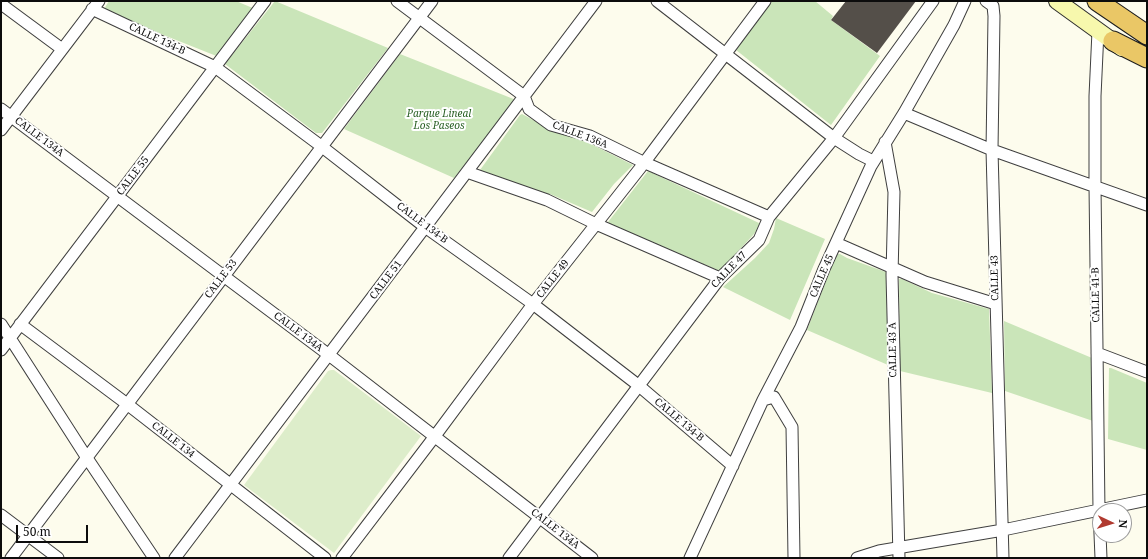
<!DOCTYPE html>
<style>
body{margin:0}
#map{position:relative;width:1148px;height:559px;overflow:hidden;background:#fdfced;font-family:"Noto Serif",serif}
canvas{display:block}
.frame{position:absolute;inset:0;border:2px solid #0c0c0c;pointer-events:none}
.north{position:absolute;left:1092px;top:503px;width:40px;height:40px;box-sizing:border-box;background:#fff;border:1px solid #9e9e9e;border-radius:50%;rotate:94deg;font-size:11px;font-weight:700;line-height:16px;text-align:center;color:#0c0c0c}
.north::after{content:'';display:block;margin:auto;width:14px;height:18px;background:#b03a30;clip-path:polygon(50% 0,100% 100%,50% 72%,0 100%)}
.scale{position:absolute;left:16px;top:525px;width:72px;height:18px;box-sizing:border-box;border:2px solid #0c0c0c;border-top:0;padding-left:5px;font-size:12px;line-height:14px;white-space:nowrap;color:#0c0c0c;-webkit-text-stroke:3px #fff;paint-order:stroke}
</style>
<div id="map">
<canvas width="1148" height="559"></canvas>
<div class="frame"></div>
<div class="north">N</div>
<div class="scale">50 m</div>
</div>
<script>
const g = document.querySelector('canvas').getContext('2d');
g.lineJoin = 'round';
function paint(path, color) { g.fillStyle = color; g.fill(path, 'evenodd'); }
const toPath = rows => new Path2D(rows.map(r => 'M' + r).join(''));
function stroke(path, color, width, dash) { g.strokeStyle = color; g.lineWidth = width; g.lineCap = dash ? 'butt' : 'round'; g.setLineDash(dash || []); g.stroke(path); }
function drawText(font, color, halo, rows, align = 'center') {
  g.font = font + ' "Noto Serif",serif'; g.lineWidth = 4; g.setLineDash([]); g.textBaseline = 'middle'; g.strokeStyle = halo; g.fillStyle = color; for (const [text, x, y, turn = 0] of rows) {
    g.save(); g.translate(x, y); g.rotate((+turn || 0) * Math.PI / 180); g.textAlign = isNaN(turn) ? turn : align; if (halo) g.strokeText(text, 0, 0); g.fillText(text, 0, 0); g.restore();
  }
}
paint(toPath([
 [109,1,236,1,255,9,219,57,108,13,104,9],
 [275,1,388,48,322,133,316,133,225,64],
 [772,1,815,1,833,16,831,20,880,56,831,125,736,50],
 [400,54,516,100,515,102,454,178,344,129],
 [522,114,550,129,585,141,633,165,614,184,592,212,550,194,549,196,480,171,480,170,520,115],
 [648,171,759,223,759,227,754,234,720,271,610,224,608,222],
 [776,218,825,239,790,320,723,287,755,258,769,243,774,229],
 [835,254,840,254,847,258,886,272,888,365,807,330,835,258],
 [899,279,902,279,932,293,989,309,992,393,900,371],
 [1004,321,1092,358,1093,421,1005,391],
 [1109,368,1111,368,1147,383,1147,450,1108,439]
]), '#cae5b9');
paint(toPath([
 [331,370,334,370,421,436,334,553,244,485,328,371]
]), '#ddedca');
paint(toPath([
 [846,1,916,1,877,53,831,20]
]), '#544f49');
const minor = toPath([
 [397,1,524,96,529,109,551,125,590,136,643,162,769,217],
 [657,1,834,138,859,154,873,161],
 [986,1,993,6,994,16,992,150,1003,558],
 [1,4,62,49],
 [92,9,215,67,321,146,425,227,533,304,638,385,733,466],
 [1098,31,1095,96,1095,186,1099,510,1101,558],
 [1,109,329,355,592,558],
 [904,113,992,150,1147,205],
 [1,130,99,1],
 [885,142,894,192,892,275,899,558],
 [467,172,547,200,596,224,720,278],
 [836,243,925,282,996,304],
 [1,324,87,458,154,558],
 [20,324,127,404,325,558],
 [1,350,265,1],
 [1097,353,1147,372],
 [763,400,774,397,792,427,794,558],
 [1,515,58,558],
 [11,558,432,1],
 [175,558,596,1],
 [342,558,435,436,533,304,641,167,765,1],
 [509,558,720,278,759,240,769,217,834,138,933,1],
 [690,558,763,400,801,327,824,269,871,166,904,113,954,25,965,1],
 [857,558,879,551,1003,530,1147,500]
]);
const secondary = toPath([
 [1057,1,1122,48]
]);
const trunk = toPath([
 [1097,1,1147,35],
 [1113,41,1147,58]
]);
stroke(minor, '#3f3f3f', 13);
stroke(secondary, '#2e2e2e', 18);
stroke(trunk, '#1d1d1d', 21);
stroke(minor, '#fff', 11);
stroke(secondary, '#f7f8ad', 16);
stroke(trunk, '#eac766', 19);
drawText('10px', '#0c0c0c', '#fff', [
 ["CALLE 134-B",157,39,25],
 ["CALLE 136A",580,135,21],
 ["CALLE 134A",39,137,37],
 ["CALLE 55",133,176,-53],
 ["CALLE 134-B",422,223,37],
 ["CALLE 47",729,270,-46],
 ["CALLE 45",822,276,-67],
 ["CALLE 43",995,278,-91],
 ["CALLE 53",221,279,-53],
 ["CALLE 49",553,279,-52],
 ["CALLE 51",386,280,-53],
 ["CALLE 41-B",1096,295,-91],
 ["CALLE 134A",298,332,37],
 ["CALLE 43 A",893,350,-91],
 ["CALLE 134-B",679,420,40],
 ["CALLE 134",173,440,38],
 ["CALLE 134A",555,529,38]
]);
drawText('italic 10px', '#275e22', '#fff', [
 ["Parque Lineal",439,114],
 ["Los Paseos",439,126]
]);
</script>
